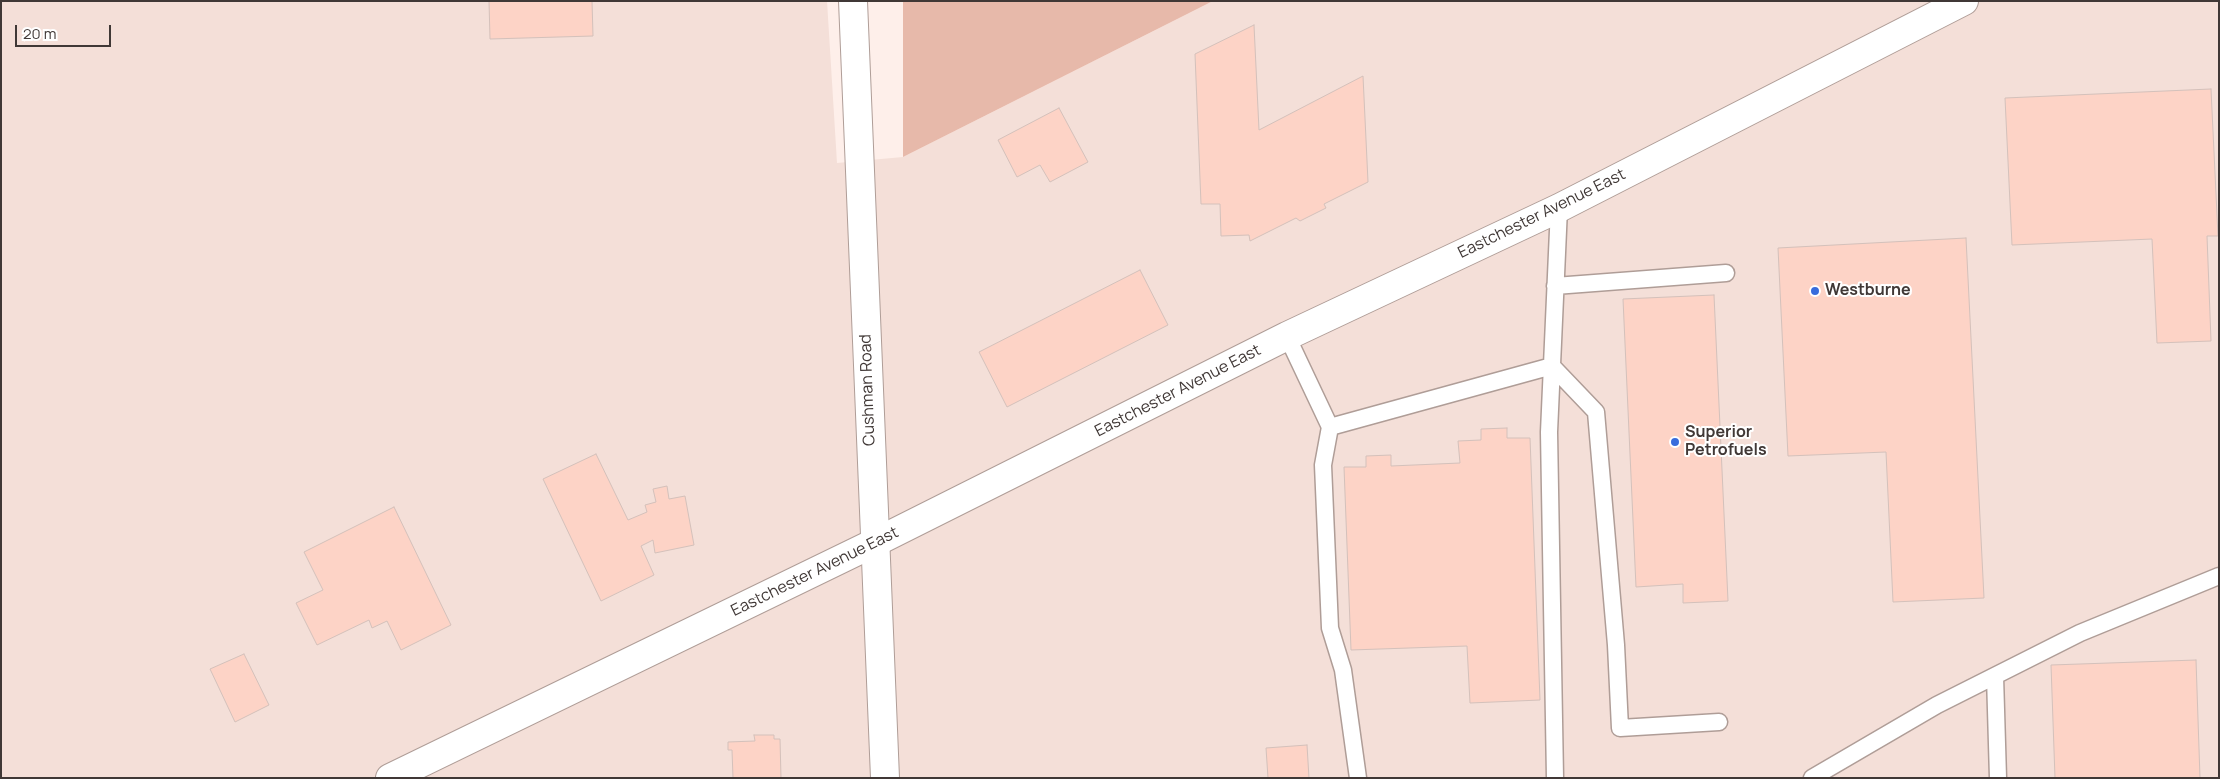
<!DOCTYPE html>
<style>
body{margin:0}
#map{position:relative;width:2220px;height:779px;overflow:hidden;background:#feefea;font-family:Manrope,sans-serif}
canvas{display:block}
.frame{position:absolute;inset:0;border:2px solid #403836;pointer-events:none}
.scale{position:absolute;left:15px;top:25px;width:96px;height:22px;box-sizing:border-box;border:2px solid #403836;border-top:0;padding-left:6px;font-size:15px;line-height:18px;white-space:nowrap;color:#403836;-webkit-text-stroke:4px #fff;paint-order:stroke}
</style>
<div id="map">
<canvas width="2220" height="779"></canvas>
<div class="frame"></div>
<div class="scale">20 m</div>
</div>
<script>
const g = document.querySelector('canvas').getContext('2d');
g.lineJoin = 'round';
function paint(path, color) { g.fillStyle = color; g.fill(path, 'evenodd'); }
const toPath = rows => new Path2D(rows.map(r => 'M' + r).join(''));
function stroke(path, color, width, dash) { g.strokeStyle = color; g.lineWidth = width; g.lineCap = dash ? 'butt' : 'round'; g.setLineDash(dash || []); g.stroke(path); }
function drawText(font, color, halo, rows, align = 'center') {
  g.font = font + ' Manrope,sans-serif'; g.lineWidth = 4; g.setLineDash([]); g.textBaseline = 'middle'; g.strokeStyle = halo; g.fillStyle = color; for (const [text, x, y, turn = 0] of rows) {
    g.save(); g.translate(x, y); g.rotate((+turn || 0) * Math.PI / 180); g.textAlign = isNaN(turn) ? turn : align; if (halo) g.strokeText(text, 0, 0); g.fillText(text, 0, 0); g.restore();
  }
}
paint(toPath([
 [1,1,827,1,837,163,903,157,1213,1,2219,1,2219,778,1,778]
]), '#f4dfd8');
paint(toPath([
 [903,1,1213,1,903,157]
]), '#e7b9aa');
const building = toPath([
 [489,1,592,1,593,36,490,39,489,1],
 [1254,25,1259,130,1363,76,1368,182,1324,204,1326,208,1300,221,1296,218,1250,241,1249,235,1221,236,1220,204,1201,204,1195,54,1254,25],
 [2211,89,2218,236,2207,236,2211,341,2157,343,2152,239,2012,245,2005,98,2211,89],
 [1059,108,1088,162,1050,182,1040,165,1017,177,998,140,1059,108],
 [1966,238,1984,598,1893,602,1886,452,1788,456,1778,248,1966,238],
 [1140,270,1168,325,1007,407,979,352,1140,270],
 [1714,295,1728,601,1683,603,1683,584,1636,587,1623,299,1714,295],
 [1507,428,1507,438,1530,438,1540,700,1470,703,1467,646,1351,650,1344,467,1366,467,1366,456,1391,455,1391,466,1460,463,1458,441,1481,440,1481,429,1507,428],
 [596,454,628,520,647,512,645,505,656,502,653,489,667,486,669,499,685,496,694,545,655,553,653,540,641,546,654,575,601,601,543,479,596,454],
 [394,507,451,625,401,650,387,621,372,628,369,620,317,645,296,603,323,590,304,552,394,507],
 [244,654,269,705,235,722,210,669,244,654],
 [2196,660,2200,778,2055,778,2051,665,2196,660],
 [754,735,774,735,774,739,780,739,781,778,733,778,732,750,728,750,728,742,755,741,754,735],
 [1307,745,1309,778,1268,778,1266,748,1307,745]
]);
paint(building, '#fdd3c6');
stroke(building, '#d4c1bb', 1);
const service = toPath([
 [1555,286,1726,273],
 [1287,336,1330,427,1552,366],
 [1552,366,1596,412,1616,645,1620,728,1719,722],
 [1330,427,1323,465,1330,628,1343,670,1358,778],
 [1995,676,1998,778],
 [1555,778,1549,432,1559,208],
 [1812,778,1937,705,2080,633,2219,576]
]);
const minor = toPath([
 [390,778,874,543,1287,336,1559,208,1964,1]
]);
const tertiary = toPath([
 [853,1,885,778]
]);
stroke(service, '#af9d97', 19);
stroke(minor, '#af9d97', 30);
stroke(tertiary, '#af9d97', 30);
stroke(service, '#fff', 16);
stroke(minor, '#fff', 28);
stroke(tertiary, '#fff', 28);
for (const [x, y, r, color] of [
 [1815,291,5,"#386cdc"],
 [1675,442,5,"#386cdc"]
]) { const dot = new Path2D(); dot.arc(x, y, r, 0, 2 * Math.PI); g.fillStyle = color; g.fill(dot); stroke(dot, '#fff', 2); }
drawText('16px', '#403836', '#fff', [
 ["Eastchester Avenue East",1542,214,-26],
 ["Cushman Road",868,390,-92],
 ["Eastchester Avenue East",1178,391,-27],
 ["Eastchester Avenue East",815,572,-26]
]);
drawText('bold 16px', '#403836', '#fff', [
 ["Westburne",1825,291],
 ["Superior",1685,433],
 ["Petrofuels",1685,451]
], 'left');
</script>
